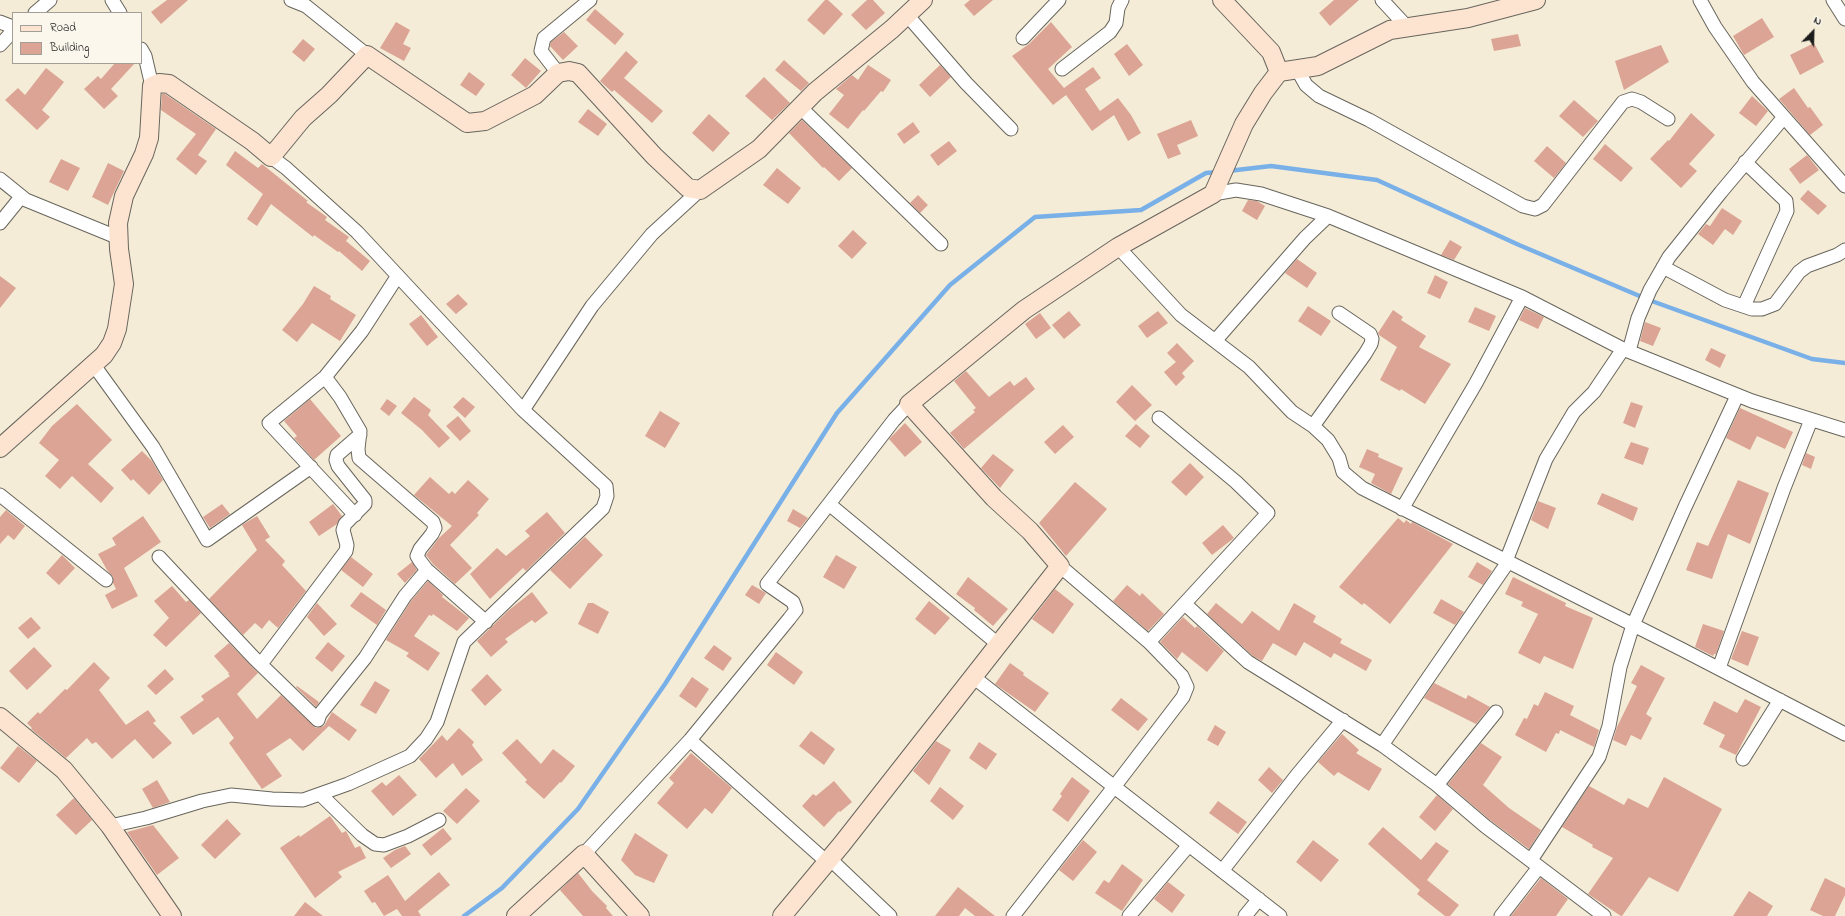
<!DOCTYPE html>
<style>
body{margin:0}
#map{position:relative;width:1845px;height:916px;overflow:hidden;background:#f4ecd6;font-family:"Indie Flower",sans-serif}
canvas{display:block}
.legend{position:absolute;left:12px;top:12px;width:130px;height:52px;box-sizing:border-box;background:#fbf7ec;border:1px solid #a29f99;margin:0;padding:5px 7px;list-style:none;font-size:12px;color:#1c1c1c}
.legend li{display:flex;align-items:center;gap:8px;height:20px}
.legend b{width:20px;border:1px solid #a29f99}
.north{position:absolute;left:1793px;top:12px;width:40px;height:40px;-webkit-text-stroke:3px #fbf7ec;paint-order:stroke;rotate:23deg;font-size:11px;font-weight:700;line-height:16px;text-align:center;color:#1c1c1c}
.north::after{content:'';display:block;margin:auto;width:14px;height:18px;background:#1c1c1c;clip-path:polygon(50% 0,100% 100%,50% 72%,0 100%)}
</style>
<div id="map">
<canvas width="1845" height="916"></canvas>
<ul class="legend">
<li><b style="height:5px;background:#fde4d1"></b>Road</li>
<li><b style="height:11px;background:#dba495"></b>Building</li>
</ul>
<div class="north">N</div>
</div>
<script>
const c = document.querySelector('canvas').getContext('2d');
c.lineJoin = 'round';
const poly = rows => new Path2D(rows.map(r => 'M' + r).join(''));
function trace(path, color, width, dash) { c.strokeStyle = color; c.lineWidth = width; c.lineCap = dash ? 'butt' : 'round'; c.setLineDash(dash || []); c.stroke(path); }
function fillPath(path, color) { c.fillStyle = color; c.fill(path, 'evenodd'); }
trace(poly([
 [1228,171,1271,166,1377,180,1519,245,1649,300,1812,359,1845,363],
 [464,916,502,888,578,809,665,684,837,413,950,285,1035,217,1141,210,1206,173,1218,172]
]), '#7ab0e8', 4.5);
fillPath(poly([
 [167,0,188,0,161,24,151,12],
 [825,0,828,0,843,14,824,35,807,20],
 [867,0,873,0,885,13,866,30,851,15],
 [970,0,993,0,974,16,964,5],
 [1334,0,1359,0,1330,26,1319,13],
 [595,9,624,34,615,45,586,20],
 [1762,18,1774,37,1744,55,1733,36],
 [396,22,410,30,403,44,411,48,404,61,380,48],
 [1051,22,1072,47,1048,69,1064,88,1093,67,1101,78,1085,89,1100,111,1118,98,1131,115,1141,133,1128,141,1114,115,1092,131,1066,95,1053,105,1012,56,1029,44],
 [564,32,578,46,563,60,550,46,551,42],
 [1518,34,1521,46,1494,51,1491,39],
 [303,39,315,49,304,62,292,52],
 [1814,43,1824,62,1800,75,1790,55],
 [1127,44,1143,65,1129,76,1114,54],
 [1661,45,1669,62,1624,90,1615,61],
 [626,51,638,62,624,78,663,111,652,123,614,90,612,92,600,81],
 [525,58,541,71,526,88,511,75],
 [784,60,809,83,801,91,775,70],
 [115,63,135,63,111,89,118,96,104,109,84,89,98,76,101,79],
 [868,65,891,80,883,92,881,91,864,111,863,110,848,129,829,114,844,95,836,89,852,75,858,80],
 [940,65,951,77,930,97,919,85],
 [46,68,64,82,42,110,50,117,37,130,5,100,18,88,25,95],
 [469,72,485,84,476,96,460,85],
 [764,77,790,103,772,120,745,96],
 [1794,88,1808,108,1810,107,1823,125,1810,135,1779,99],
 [162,94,165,94,216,129,198,155,207,161,196,175,176,159,196,134,161,110],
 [1752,96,1768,111,1756,126,1739,113],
 [1574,100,1598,121,1583,137,1559,116],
 [588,109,607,124,598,136,578,122],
 [1691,113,1715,135,1689,164,1697,171,1681,188,1650,159,1668,140,1669,141],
 [709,114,730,133,713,152,692,133],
 [802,120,852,168,839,181,824,167,823,168,789,133],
 [1191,120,1198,136,1177,145,1181,154,1168,159,1157,134],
 [913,122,920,132,904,144,897,134],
 [949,141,957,151,938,166,930,155],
 [1605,144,1633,168,1621,182,1593,159],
 [1547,146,1566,163,1554,178,1534,161],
 [235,151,258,168,262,164,308,201,306,202,327,217,325,220,349,237,346,241,370,261,362,271,339,251,338,252,314,235,313,237,271,204,257,226,247,219,263,194,226,165],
 [1807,155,1819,170,1800,184,1789,169],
 [61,159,80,168,68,191,49,182],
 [108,163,124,171,108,205,92,197],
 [777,168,801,188,788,204,763,185],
 [1808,190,1827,206,1818,215,1800,199],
 [918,195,928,205,920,213,910,203],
 [1248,200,1257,201,1265,206,1257,220,1242,211],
 [1722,208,1742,221,1733,235,1725,229,1713,245,1698,234,1706,224,1710,226],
 [853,230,867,243,852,259,838,246],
 [1450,240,1462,247,1454,260,1441,255],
 [1297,259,1317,273,1307,288,1285,273],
 [1435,275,1448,282,1440,299,1427,293],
 [0,276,16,288,0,308],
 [314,286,331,296,330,299,356,315,340,341,312,323,297,342,282,330,303,304],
 [458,294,468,304,456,314,446,304],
 [1308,306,1331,321,1321,336,1298,321],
 [1475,307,1496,316,1489,331,1468,322],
 [1525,308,1544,317,1538,329,1519,320],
 [1393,310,1403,317,1401,320,1426,336,1419,347,1451,364,1425,404,1401,389,1400,391,1380,380,1397,347,1379,335,1378,333],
 [1069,311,1081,325,1064,339,1052,325],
 [1158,311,1168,323,1147,338,1138,326],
 [1040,313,1051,328,1036,339,1025,324],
 [421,315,438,337,427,346,409,324],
 [1645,322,1661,328,1653,346,1640,341],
 [1177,343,1194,361,1182,373,1185,377,1176,386,1164,372,1176,362,1167,353],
 [1711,348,1726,355,1720,368,1705,360],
 [966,371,989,397,1010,381,1014,386,1026,377,1035,389,964,449,950,433,975,412,973,410,976,408,954,381],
 [1132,385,1152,405,1135,421,1116,402],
 [414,397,431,410,428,415,450,438,439,448,422,430,401,413],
 [463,397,475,407,465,418,453,407],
 [310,399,341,436,314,460,294,438,297,436,284,421],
 [387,399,397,406,389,416,380,409],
 [1631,402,1643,406,1635,428,1623,423],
 [77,404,112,440,88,464,114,488,101,503,72,476,60,489,45,476,59,460,39,443,52,426],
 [1740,408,1793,432,1785,449,1757,436,1750,450,1726,438],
 [660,411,680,423,665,448,645,436],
 [458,416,471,431,460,441,446,426],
 [905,423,922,442,905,457,889,439],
 [1136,424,1150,436,1140,448,1125,436],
 [1063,425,1074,437,1055,454,1044,442],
 [1631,442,1649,448,1643,465,1624,458],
 [1367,449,1379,454,1378,457,1403,468,1391,494,1371,483,1375,474,1359,467],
 [142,451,152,461,163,480,149,495,133,479,131,481,121,470],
 [1806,453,1815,457,1811,469,1802,465],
 [993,454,1014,470,1000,488,981,468],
 [1190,463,1204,477,1186,496,1171,482],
 [430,477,449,494,452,491,455,494,468,480,489,499,477,513,479,515,450,545,472,568,455,584,433,564,426,555,439,538,452,526,414,495],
 [1738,480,1769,493,1750,544,1728,534,1712,579,1686,570,1697,542,1708,546],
 [1075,482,1107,509,1066,556,1039,523],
 [1602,493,1638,508,1633,521,1597,504],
 [1538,501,1556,508,1548,529,1531,520],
 [222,504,230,514,210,528,203,517],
 [333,504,342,516,337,524,319,536,309,522],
 [793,509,808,518,800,528,787,521],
 [6,510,25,526,14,540,8,535,0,544,0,517],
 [547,512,565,533,526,571,523,568,490,599,470,574,497,548,506,556,530,536,525,531],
 [143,516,161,542,124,568,138,596,112,609,105,595,116,589,113,583,113,577,107,570,98,554,116,545,112,538],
 [257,516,270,537,265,540,285,561,282,565,306,591,278,628,269,620,262,629,255,623,243,635,209,599,257,550,242,525],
 [1398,518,1404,523,1406,520,1411,524,1412,522,1453,544,1390,624,1364,603,1362,605,1339,587],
 [1223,525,1234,538,1212,555,1202,543],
 [585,537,603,555,570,589,550,570],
 [62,555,75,568,59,585,46,573],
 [836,555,857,567,844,589,823,577],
 [351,557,373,574,363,587,341,570],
 [412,562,417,570,405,583,397,574],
 [1477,562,1492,571,1483,585,1468,577],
 [968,577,1008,609,993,626,974,610,975,608,956,594],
 [1513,577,1566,603,1565,606,1593,618,1573,669,1544,656,1540,664,1518,653,1538,614,1521,606,1523,602,1505,594],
 [428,581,443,595,442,597,469,618,457,631,433,614,432,616,429,615,414,636,440,653,428,671,406,656,409,653,386,640,411,601],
 [752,585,766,593,759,604,745,595],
 [1127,585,1140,596,1142,593,1164,614,1148,631,1113,601],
 [172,586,186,602,189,600,201,613,166,647,153,635,169,618,154,601],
 [1055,589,1074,604,1053,634,1032,619],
 [361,592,386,610,377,625,350,606],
 [532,592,548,613,535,623,532,620,505,639,508,642,491,657,477,641,509,610],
 [1441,599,1464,612,1455,625,1433,613],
 [929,601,950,618,935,635,915,619],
 [317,603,337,624,324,636,307,617],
 [588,603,593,603,609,612,598,634,578,624],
 [1216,603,1242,624,1252,611,1279,631,1294,603,1316,616,1313,622,1342,639,1340,643,1372,660,1366,671,1334,653,1331,658,1304,642,1296,656,1273,643,1262,661,1253,656,1207,614],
 [31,617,41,628,28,639,18,628],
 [1183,617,1195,628,1197,626,1224,651,1207,672,1182,652,1177,659,1160,642],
 [1703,624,1724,631,1716,654,1714,654,1713,656,1695,647],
 [1742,631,1759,637,1748,666,1731,659],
 [328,642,345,656,332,672,315,658],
 [229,643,258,673,237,694,257,719,281,695,316,728,324,726,332,712,357,730,349,741,329,726,303,751,290,738,266,754,282,776,262,789,229,743,234,738,218,717,193,735,180,717,204,700,201,696,230,676,228,674,229,673,214,656],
 [714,645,732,658,723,671,704,658],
 [34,647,52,666,27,690,9,671],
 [776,652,803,672,794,685,767,665],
 [94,662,110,678,99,690,126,725,148,710,156,721,153,723,172,743,153,759,135,739,112,759,96,742,92,744,87,738,66,758,31,729,32,728,27,723,38,712,40,714,65,689,67,690],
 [1010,663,1024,673,1023,675,1049,693,1035,712,995,684],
 [1641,665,1665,678,1646,714,1652,718,1641,740,1631,735,1626,746,1613,740,1617,727,1637,686,1631,683],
 [165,669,174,679,156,695,147,686],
 [487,674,502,690,485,706,471,690],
 [692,677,709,689,696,708,679,696],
 [375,681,390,690,376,714,360,705],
 [1434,683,1466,699,1468,695,1490,707,1476,724,1424,698],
 [297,686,319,702,316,707,296,687],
 [1545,692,1574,706,1570,715,1599,730,1594,747,1560,730,1559,734,1556,733,1546,752,1515,735,1524,718,1527,719,1534,704,1538,706],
 [1121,698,1148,719,1138,731,1111,710],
 [1745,699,1761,707,1736,755,1719,747,1725,735,1703,724,1714,701,1737,713],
 [1215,725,1226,732,1218,746,1207,740],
 [459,728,474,742,472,745,483,760,462,776,453,763,436,778,419,759,442,735,447,741],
 [811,731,835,749,824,765,799,746],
 [1342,734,1359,750,1356,753,1382,769,1369,791,1338,772,1334,776,1318,762],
 [517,739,541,764,553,749,575,766,561,783,560,782,544,799,525,782,527,780,502,753],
 [936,741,951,750,929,785,913,771],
 [979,742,997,754,986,770,969,758],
 [1481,743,1502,757,1483,785,1509,808,1541,830,1529,849,1490,820,1448,784],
 [18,746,37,761,19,783,0,768],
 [691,753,732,788,712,814,705,808,687,829,657,803,674,783,669,778],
 [1269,767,1283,780,1272,793,1258,780],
 [399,775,417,795,393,816,371,791,382,782,386,786],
 [1072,777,1090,791,1068,822,1052,810,1062,796,1060,794],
 [1664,777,1722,809,1678,892,1649,877,1622,916,1621,916,1588,894,1613,858,1592,847,1593,845,1562,827,1589,786,1624,805,1628,798,1648,808],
 [157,780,170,802,153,808,142,789],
 [834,781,852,802,840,812,839,811,824,827,802,806,813,794,816,796],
 [940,787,964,806,953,820,930,801],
 [466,788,480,801,457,824,443,811],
 [1437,795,1453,809,1435,831,1419,817],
 [74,798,92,820,76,835,56,815],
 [1218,801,1247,822,1238,834,1209,813],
 [330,816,342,833,346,831,355,848,360,846,366,858,338,872,342,877,315,898,280,848,299,835,300,837],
 [227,819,241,834,215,859,201,845],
 [153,825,179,858,157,875,127,832],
 [1383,827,1421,860,1436,842,1449,851,1427,880,1459,905,1450,916,1445,916,1417,894,1420,890,1368,844],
 [443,828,452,839,431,856,422,845],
 [635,833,668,855,654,883,635,875,621,860],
 [1083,840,1097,852,1073,881,1059,870],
 [1313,840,1339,860,1321,882,1296,862],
 [405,846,411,854,391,868,383,858,395,850],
 [1122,864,1143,880,1122,911,1095,893,1104,880,1109,883],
 [439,872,450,885,418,911,421,916,402,916,397,909,384,916,375,902,372,903,364,891,388,875,405,901],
 [578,873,592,891,607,906,606,908,613,916,583,916,560,890],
 [1541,878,1568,899,1556,916,1511,916],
 [1825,878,1845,888,1845,895,1835,916,1823,916,1810,910],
 [1168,882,1185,895,1172,913,1154,899],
 [958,887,995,916,975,916,965,908,959,916,935,916],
 [1749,891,1773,906,1767,916,1733,916],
 [305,902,323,916,294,916]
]), '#dba495');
const street = poly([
 [112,0,120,13],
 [291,0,306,6,367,55],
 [1382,0,1407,27],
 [1700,0,1715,27,1753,82,1845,186],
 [1833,0,1845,19],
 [35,13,50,0],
 [907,15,966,83,1011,129],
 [0,22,13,27],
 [1023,38,1059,0],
 [0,45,13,31],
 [141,49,145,56,152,86],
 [1062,69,1110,32,1116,23,1118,8,1122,0],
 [1297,69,1306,85,1319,96,1369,120,1523,206,1535,209,1543,205,1623,102,1632,99,1641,102,1668,119],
 [558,73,541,51,544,38,590,0],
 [800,107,941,244],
 [0,179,26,200,119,238],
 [1213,194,1236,190,1261,194,1328,216,1522,297,1623,349,1752,401,1845,430],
 [0,223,21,197],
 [1118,247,1181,315,1249,367,1292,412,1313,426,1328,440,1339,458,1343,472,1362,488,1683,650,1845,734],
 [1663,267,1725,300,1752,309,1762,309,1775,304,1799,272,1807,266,1837,255,1845,250],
 [397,277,362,331,325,377,340,397,360,431,358,449,359,458,433,522,435,528,432,534,420,549,417,556,420,561,427,570,486,622],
 [1744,306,1787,211,1786,201,1745,162],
 [1215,341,1305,238,1328,216],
 [1629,351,1638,318,1650,290,1669,257,1721,192,1784,117],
 [93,364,153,447,207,540,311,467],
 [325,377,269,423,355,515],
 [523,410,592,306,652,234,700,190],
 [1313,426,1365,354,1371,344,1372,339,1370,334,1339,313],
 [0,495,106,580],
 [829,504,998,644],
 [1402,509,1476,383,1522,297],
 [159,557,254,658,318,720,320,714,365,658,405,596,427,570],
 [1506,561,1546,459,1574,412,1594,392,1623,349],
 [1185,604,1248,662,1382,745,1437,785,1485,826,1604,916],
 [1149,642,1268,513,1236,482,1159,418],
 [261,664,346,551,347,545,343,530,345,524,365,504,365,500,338,466,336,460,337,455,360,435],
 [1719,668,1784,488,1811,420],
 [972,676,1280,916],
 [690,740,827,862],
 [1382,745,1508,562],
 [1743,759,1780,700],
 [1437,785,1496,712],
 [320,794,362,835,375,844,384,845,408,836,439,820],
 [110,826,146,818,202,801,231,795,272,799,303,800,348,784,410,756,426,739,437,722,464,642,603,508,607,496,606,486,523,410,357,232,286,168,271,157],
 [584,854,690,740,789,619,796,610,793,602,767,584,894,420,909,404],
 [830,859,890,916],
 [1531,860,1599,757,1609,726,1620,667,1633,625,1685,507,1737,396],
 [1222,871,1297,775,1343,720],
 [1013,916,1121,778,1183,697,1187,687,1182,676,1149,642,1060,566],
 [1129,916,1189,845],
 [1245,916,1259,899],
 [1501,916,1539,867]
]);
const secondary = poly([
 [1279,72,1318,66,1390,30,1468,18,1536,0],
 [0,448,104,355,112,343,117,329,124,284,119,249,118,223,124,196,144,154,149,138,152,86,159,83,169,84,252,141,271,157,303,118,329,95,367,55,467,123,485,121,535,95,558,73,569,71,578,73,654,156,688,188,700,190,759,149,815,92,892,29,923,0],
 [0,717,64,770,110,826,172,916],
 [516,916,584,854,640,916],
 [782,916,842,844,1060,566,1030,531,994,498,909,404,1024,310,1118,247,1213,194,1244,124,1263,93,1279,72,1271,52,1222,0]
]);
trace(street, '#68655d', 15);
trace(secondary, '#68655d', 20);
trace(street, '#fff', 13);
trace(secondary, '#fde4d1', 18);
</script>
